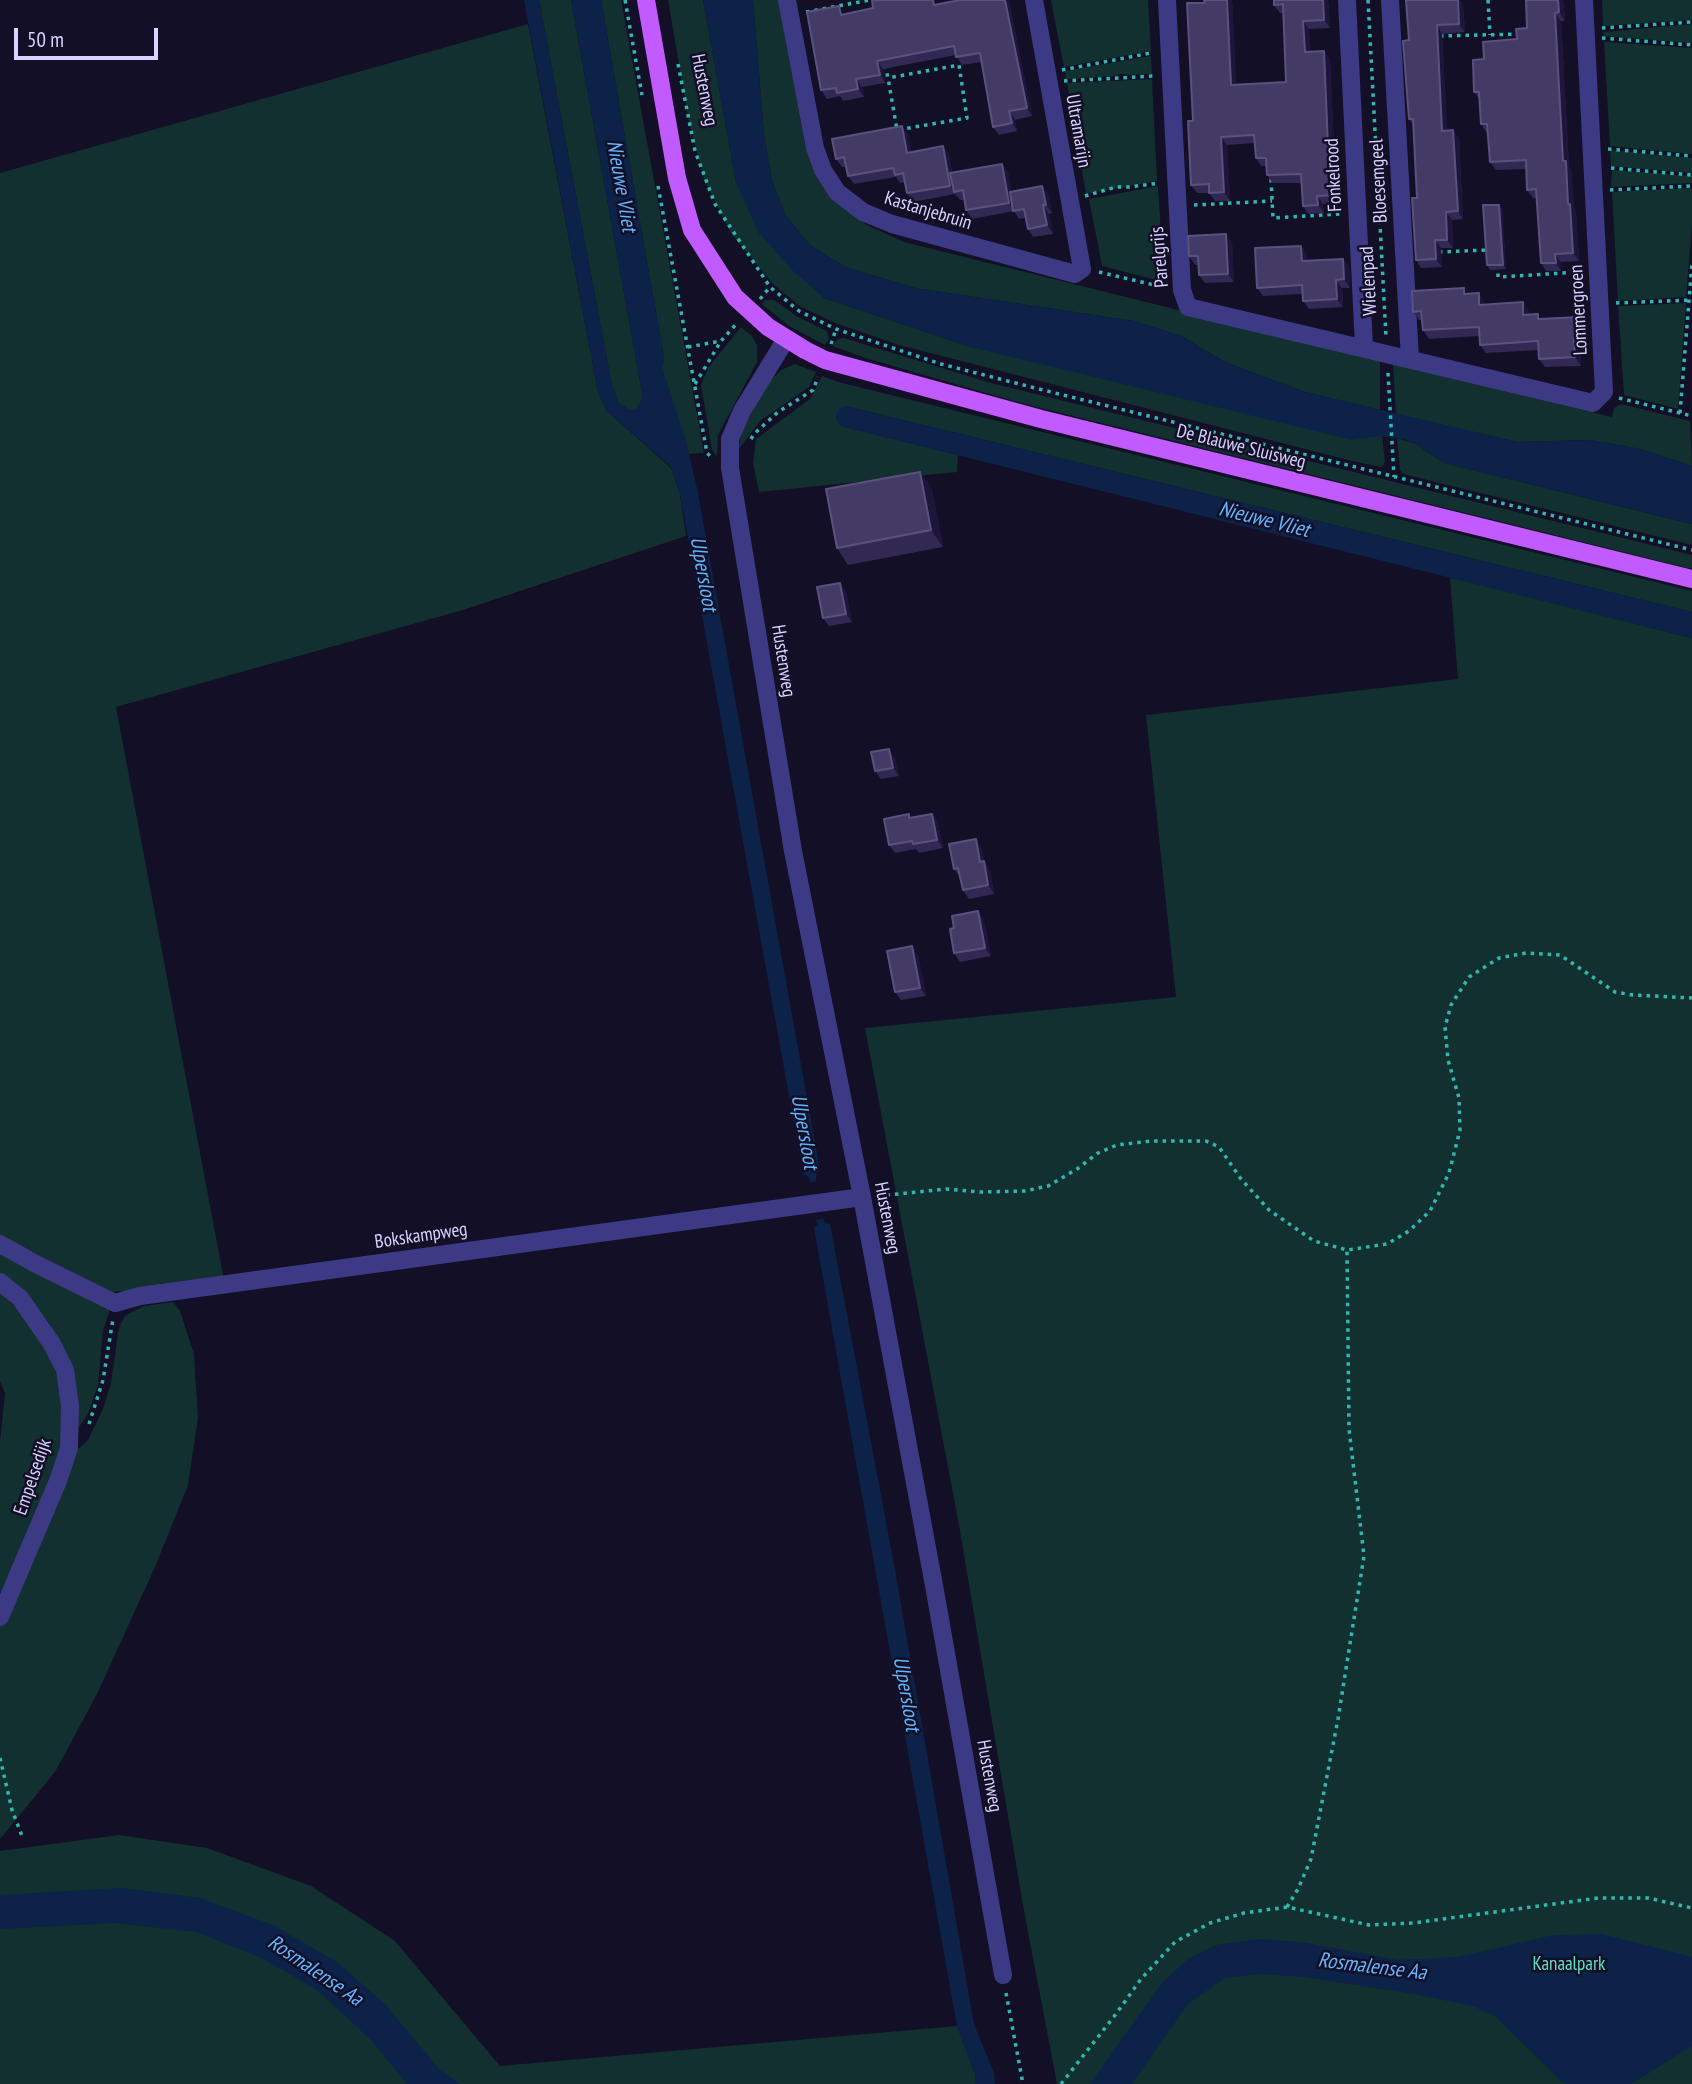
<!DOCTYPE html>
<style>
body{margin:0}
#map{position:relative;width:1692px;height:2084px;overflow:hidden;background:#130f26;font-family:"PT Sans Narrow",sans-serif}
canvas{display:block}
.scale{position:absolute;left:14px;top:28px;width:144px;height:32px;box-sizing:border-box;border:4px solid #d9d4ff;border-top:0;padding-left:9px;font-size:21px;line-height:24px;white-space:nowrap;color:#d9d4ff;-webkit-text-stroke:5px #130f26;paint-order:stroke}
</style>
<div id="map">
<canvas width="1692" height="2084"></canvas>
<div class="scale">50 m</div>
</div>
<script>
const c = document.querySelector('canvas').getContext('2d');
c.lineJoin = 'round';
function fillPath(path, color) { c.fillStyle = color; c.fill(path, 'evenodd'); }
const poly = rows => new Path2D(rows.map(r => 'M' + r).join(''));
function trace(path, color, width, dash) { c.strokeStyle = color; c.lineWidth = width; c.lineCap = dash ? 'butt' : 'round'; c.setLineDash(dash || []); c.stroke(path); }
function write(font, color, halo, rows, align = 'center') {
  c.font = font + ' "PT Sans Narrow",sans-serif'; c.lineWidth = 5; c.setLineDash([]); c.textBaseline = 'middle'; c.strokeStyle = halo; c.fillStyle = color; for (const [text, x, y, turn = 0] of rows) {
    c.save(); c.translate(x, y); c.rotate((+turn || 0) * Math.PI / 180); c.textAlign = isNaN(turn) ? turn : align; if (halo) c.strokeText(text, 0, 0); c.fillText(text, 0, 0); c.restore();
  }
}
fillPath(poly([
 [539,0,571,0,643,398,637,409,628,409,619,404,612,386],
 [601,0,621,0,704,453,689,454,662,368,664,358],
 [668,0,703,0,736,182,824,298,967,346,1382,436,1385,461,1383,466,1381,467,1348,460,899,345,838,324,801,307,773,284,730,232,704,179,688,117],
 [753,0,778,0,806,149,814,171,831,194,867,225,904,242,1380,360,1380,410,1305,392,1225,362,1181,336,1134,321,915,288,845,267,810,245,785,215,772,180,764,135],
 [1051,0,1148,0,1151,51,1064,67],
 [1602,0,1692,0,1692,20,1603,26],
 [528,24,598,392,607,411,671,468,680,494,686,536,463,610,116,707,224,1280,171,1288,112,1292,0,1236,0,173],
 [1692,24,1692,43,1603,36,1604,32],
 [1604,42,1692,48,1692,154,1610,146],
 [1151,56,1152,74,1127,75,1126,74,1118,74,1117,76,1066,79,1065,71],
 [1152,79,1157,181,1086,194,1067,83],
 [1610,150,1692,158,1692,173,1611,166],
 [1612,170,1692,176,1692,183,1611,187],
 [1158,186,1164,282,1102,266,1089,199],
 [1692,188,1692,224,1686,297,1618,301,1612,192],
 [765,300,774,300,798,317,827,331,829,339,825,345,789,326,762,304],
 [1686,303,1678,409,1624,395,1618,306],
 [741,327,752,336,757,345,757,362,718,435,717,456,712,450,701,385,708,368],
 [844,338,991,383,1692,555,1692,569,1021,403,865,358,833,346,837,339],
 [795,364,816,372,809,387,760,421,738,450,743,429,768,383,781,370],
 [1393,364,1612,417,1614,408,1621,404,1690,421,1692,466,1640,449,1590,440,1517,442,1396,414],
 [822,376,838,382,1692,591,1692,612,845,406,841,426,958,455,957,472,759,492,753,463,756,439,810,399],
 [1397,438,1416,444,1444,463,1692,524,1692,545,1403,474,1400,470],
 [1450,577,1692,638,1692,2084,1057,2084,1024,1911,959,1525,865,1028,1176,997,1146,715,1458,679],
 [0,1246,110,1309,103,1331,98,1385,88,1414,75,1433,58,1341,48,1322,31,1301,0,1273],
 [0,1291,28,1321,52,1360,59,1383,62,1406,63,1436,52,1481,0,1593,0,1442,5,1393,0,1381],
 [173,1302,180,1311,194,1354,198,1418,188,1485,155,1567,97,1694,55,1772,0,1839,0,1624,73,1454,88,1440,103,1409,111,1383,118,1333,121,1323,126,1315,144,1306],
 [119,1835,207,1848,311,1886,395,1941,500,2066,957,2026,975,2074,976,2084,0,2084,0,1851]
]), '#12302f');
fillPath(poly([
 [524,0,539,0,612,386,619,404,628,409,637,409,643,398,571,0,601,0,664,358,662,368,686,440,698,493,820,1170,816,1175,816,1181,813,1182,810,1182,809,1177,803,1173,680,494,671,467,607,411,598,392],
 [703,0,753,0,764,135,772,180,785,215,810,245,845,267,915,288,1134,321,1181,336,1225,362,1305,392,1517,442,1590,440,1640,449,1692,466,1692,524,1444,463,1416,444,1403,439,1379,436,1352,440,967,346,824,298,791,269,758,232,736,182],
 [845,406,1692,612,1692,638,841,426,836,420,836,414,840,408],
 [823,1218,825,1223,830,1224,894,1564,974,2024,994,2073,995,2084,976,2084,975,2074,957,2026,814,1228,818,1224,816,1220],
 [121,1888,200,1898,275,1926,337,1962,384,2003,440,2070,460,2084,407,2084,370,2039,317,1990,262,1958,196,1932,116,1923,0,1929,0,1895],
 [1602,1934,1692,1957,1692,2046,1631,2084,1566,2084,1561,2081,1496,2017,1473,2006,1414,1994,1304,1977,1261,1974,1225,1978,1188,2004,1132,2084,1090,2084,1161,1984,1188,1959,1216,1945,1260,1939,1301,1942,1398,1960,1458,1957,1554,1935]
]), '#0c2248');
trace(poly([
 [625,0,642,95],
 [1368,0,1386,337],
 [1488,0,1490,35],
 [806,12,870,0],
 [1602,28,1692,22],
 [1440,36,1520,34],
 [1602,38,1692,45],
 [678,64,695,151,715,204,770,287,799,311,836,329,941,364,1043,390,1692,550],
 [885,65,888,78,892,101,897,130,967,118,959,65,888,78],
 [1062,70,1151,53],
 [1064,81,1154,76],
 [1608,149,1692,156],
 [1611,168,1692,175],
 [1271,179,1273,218,1341,214],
 [658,186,707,453,712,458],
 [1610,190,1692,186],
 [1085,196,1116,187,1129,187,1160,183],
 [1194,205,1272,201],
 [1439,252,1488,250],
 [1498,265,1498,277,1580,272],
 [1099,272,1163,287],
 [760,299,770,287],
 [1616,303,1692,300],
 [831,344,836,329],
 [688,347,721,341,738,322],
 [1388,373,1394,477],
 [695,384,721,341],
 [1619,398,1692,416],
 [1680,413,1692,263],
 [751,439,754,434,778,412,813,390,818,377],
 [878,1196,946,1189,981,1192,1025,1191,1048,1186,1077,1169,1098,1153,1117,1145,1151,1141,1206,1141,1219,1147,1241,1179,1269,1210,1314,1241,1347,1250,1387,1244,1409,1231,1430,1211,1449,1173,1460,1130,1459,1098,1448,1060,1445,1027,1451,1005,1469,977,1499,958,1526,953,1560,955,1615,992,1633,995,1692,998],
 [89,1424,103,1380,113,1319],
 [0,1758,12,1810,22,1836],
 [1287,1907,1298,1889,1311,1859,1338,1719,1364,1556,1349,1429,1347,1250],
 [1006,1993,1023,2084],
 [1061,2084,1116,2014,1141,1979,1175,1942,1210,1923,1244,1913,1287,1907,1369,1925,1413,1923,1598,1898,1648,1898,1692,1908]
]), '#2fb8b0', 3.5, [3.5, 5]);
trace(poly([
 [787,0,815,148,823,170,837,192,863,212,892,224,1075,274,1082,269,1034,0],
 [1167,0,1182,290,1188,307,1593,403,1604,392,1584,0],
 [1347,0,1364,347],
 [1390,0,1410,359],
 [786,339,742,411,730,439,730,468,793,851,862,1197,935,1591,1003,1975],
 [0,1244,36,1264,115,1303,140,1296,862,1197],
 [0,1282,20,1298,52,1344,65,1370,70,1406,69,1448,58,1481,0,1617]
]), '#3d3a85', 18);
trace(poly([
 [646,0,677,178,692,230,735,297,768,327,805,350,825,360,1041,419,1692,579]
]), '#c25bff', 18);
fillPath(poly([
 [960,0,1009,0,1032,116,1015,120,1017,131,999,135,993,127,981,62,962,65,956,55,883,69,885,83,862,87,864,97,843,101,840,96,827,99,821,90,844,14,938,4],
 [1204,0,1232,0,1236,84,1286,82,1284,13,1280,13,1274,5,1274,0,1328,0,1330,28,1309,29,1310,52,1330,59,1334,148,1338,154,1341,203,1323,204,1324,213,1308,214,1303,206,1301,183,1272,183,1267,175,1266,166,1261,166,1256,158,1255,143,1227,145,1230,201,1215,201,1209,193,1197,193,1191,185,1193,121],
 [1458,0,1460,0,1463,5,1465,32,1442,34,1447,130,1459,138,1463,219,1452,220,1453,248,1441,248,1442,267,1421,268,1416,260,1417,198,1414,126,1409,119,1409,40],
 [1526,0,1563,0,1565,21,1561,21,1569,166,1571,169,1574,208,1576,212,1579,261,1561,262,1561,271,1546,271,1541,263,1537,198,1533,198,1527,190,1526,169,1496,170,1490,162,1488,132,1486,132,1481,124,1480,100,1474,92,1484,59,1517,39,1527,28],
 [902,126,908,134,911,152,943,146,949,155,952,173,1002,164,1008,172,1011,191,1042,186,1048,194,1052,213,1049,214,1053,234,1033,237,1028,229,1025,218,1019,219,1014,211,972,219,966,210,964,200,960,200,955,194,913,202,907,193,905,182,900,183,896,177,854,184,848,176,846,167,842,167,836,159],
 [1499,205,1502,209,1506,269,1490,270,1487,265],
 [1232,242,1234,282,1205,283,1199,275,1199,265,1195,265,1189,256],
 [1301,246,1307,254,1307,261,1343,259,1349,267,1350,288,1342,288,1343,307,1309,309,1303,301,1302,294,1263,296,1257,288],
 [1479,293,1484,302,1485,304,1529,311,1529,315,1541,319,1581,317,1587,325,1588,346,1580,346,1581,366,1545,367,1539,359,1539,350,1486,353,1480,345,1480,336,1429,339,1423,330,1422,320,1419,320,1413,312,1468,294],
 [920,472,932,489,943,547,848,565,837,548],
 [846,592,852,622,829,626,823,618],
 [895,758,899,776,881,779,875,771],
 [932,814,938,823,943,848,919,853,916,849,895,853,889,845,911,818],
 [981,848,984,861,990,870,994,894,969,899,963,890,960,877,954,869],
 [978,911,984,920,991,956,960,962,954,953,954,928],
 [918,955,926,996,901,1000,895,992]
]), '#312854');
fillPath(poly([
 [1005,0,1009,0,1032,116,1027,108],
 [1227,0,1232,0,1237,93,1231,85],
 [1323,0,1328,0,1330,28,1324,20],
 [1458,0,1460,0,1463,5,1465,32,1459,24],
 [1558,0,1563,0,1565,21,1559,12],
 [1555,13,1561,21,1569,166,1571,169,1574,208,1576,212,1579,261,1573,253,1563,161],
 [1303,21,1309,29,1311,60,1305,52],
 [1437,25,1442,34,1448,139,1442,131],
 [1324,51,1330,59,1334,148,1338,154,1341,203,1335,195,1328,146],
 [877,61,883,69,885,83,880,75],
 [856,79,862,87,864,97,858,89],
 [1009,111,1015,120,1017,131,1012,123],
 [902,126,908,134,913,161,907,153],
 [1453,130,1459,138,1463,219,1458,211],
 [1221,137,1227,145,1230,201,1224,192],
 [943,146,949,155,955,192,954,192,950,186],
 [1002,164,1008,172,1015,211,1009,203],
 [1042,186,1048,194,1052,213,1046,205],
 [1317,196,1323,204,1324,213,1318,205],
 [1043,205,1049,214,1053,234,1047,225],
 [1499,205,1502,209,1506,269,1503,265],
 [1446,212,1452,220,1453,248,1447,240],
 [1226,234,1232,242,1234,282,1228,274],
 [1435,240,1441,248,1442,267,1436,259],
 [1301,246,1307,254,1308,269,1302,261],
 [1555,254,1561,262,1561,271,1556,263],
 [1343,259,1349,267,1350,288,1344,279],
 [1336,280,1342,288,1343,307,1337,299],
 [1479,293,1484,302,1485,313,1479,305],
 [1523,302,1529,311,1529,324,1523,315],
 [1581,317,1587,325,1588,346,1582,337],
 [1574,338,1580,346,1581,366,1575,357],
 [920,472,932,489,943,547,931,530],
 [840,583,846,592,852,622,846,614],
 [889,749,895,758,899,776,893,768],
 [932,814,938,823,943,848,937,840],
 [976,839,981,848,986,871,980,862],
 [984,861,990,870,994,894,988,885],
 [978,911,984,920,991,956,985,948],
 [912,946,918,955,926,996,920,988]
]), '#1d163a');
const building = poly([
 [872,0,933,0,934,5,960,0,1005,0,1027,108,1009,111,1012,123,993,127,980,53,956,57,954,46,877,61,880,75,856,79,858,89,837,93,836,88,821,90,807,12,839,6,841,15,873,8,872,0],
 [1204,0,1227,0,1231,85,1286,82,1283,4,1274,5,1274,0,1323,0,1324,20,1303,21,1305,52,1324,51,1328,146,1332,146,1335,195,1317,196,1318,205,1303,206,1301,174,1267,175,1266,158,1256,158,1254,135,1221,137,1224,192,1209,193,1209,184,1191,185,1188,121,1193,121,1187,3,1205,3,1204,0],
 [1406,0,1458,0,1459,24,1437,25,1442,131,1453,130,1458,211,1446,212,1447,240,1435,240,1436,259,1416,260,1412,198,1417,198,1413,119,1409,119,1403,41,1409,40,1406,0],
 [1526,0,1558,0,1559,12,1555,13,1563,161,1566,161,1568,204,1570,204,1573,253,1555,254,1556,263,1541,263,1536,189,1527,190,1526,160,1490,162,1487,124,1481,124,1479,92,1474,92,1473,60,1484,59,1483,42,1517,39,1516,29,1527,28,1526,0],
 [902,126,907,153,943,146,950,186,907,193,903,173,895,175,893,168,848,176,844,157,836,159,832,139,902,126],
 [1002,164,1009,203,966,210,963,190,954,192,950,173,1002,164],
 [1042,186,1046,205,1043,205,1047,225,1028,229,1024,209,1013,211,1010,192,1042,186],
 [1483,205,1499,205,1503,265,1487,265,1483,205],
 [1226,234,1228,274,1199,275,1198,256,1189,256,1188,236,1226,234],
 [1301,246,1302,261,1343,259,1344,279,1336,280,1337,299,1303,301,1302,285,1257,288,1255,248,1301,246],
 [1464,288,1464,294,1479,293,1479,305,1523,302,1523,315,1538,314,1538,319,1581,317,1582,337,1574,338,1575,357,1539,359,1538,341,1480,345,1479,327,1423,330,1421,311,1413,312,1412,291,1464,288],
 [920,472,931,530,837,548,826,489,920,472],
 [840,583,846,614,823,618,817,587,840,583],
 [889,749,893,768,875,771,871,752,889,749],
 [909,814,909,818,932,814,937,840,913,844,912,841,889,845,884,819,909,814],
 [976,839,980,862,984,861,988,885,963,890,958,868,954,869,949,844,976,839],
 [978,911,985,948,954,953,950,929,954,928,952,916,978,911],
 [912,946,920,988,895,992,887,951,912,946]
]);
fillPath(building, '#433a66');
trace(building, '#5a527e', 2);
write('19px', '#d9d4ff', '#130f26', [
 ["Hustenweg",704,90,79],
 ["Ultramarijn",1078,131,80],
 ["Fonkelrood",1334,175,-93],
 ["Bloesemgeel",1379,181,-93],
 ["Kastanjebruin",928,211,17],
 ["Parelgrijs",1160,257,-95],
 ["Wielenpad",1369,281,-93],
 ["Lommergroen",1579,310,-93],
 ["De Blauwe Sluisweg",1241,447,14],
 ["Hustenweg",783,661,81],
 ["Hustenweg",887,1218,79],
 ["Bokskampweg",421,1236,-8],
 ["Empelsedijk",33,1477,-71],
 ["Hustenweg",989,1776,80]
]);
write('19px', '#5fe0c0', '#130f26', [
 ["Kanaalpark",1569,1965]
]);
write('italic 21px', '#62b6ff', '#130f26', [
 ["Nieuwe Vliet",621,186,80],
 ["Nieuwe Vliet",1264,520,14],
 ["Ulpersloot",703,574,80],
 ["Ulpersloot",804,1132,80],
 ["Ulpersloot",906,1694,80],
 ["Rosmalense Aa",1372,1967,7],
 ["Rosmalense Aa",315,1971,34]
]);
</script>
